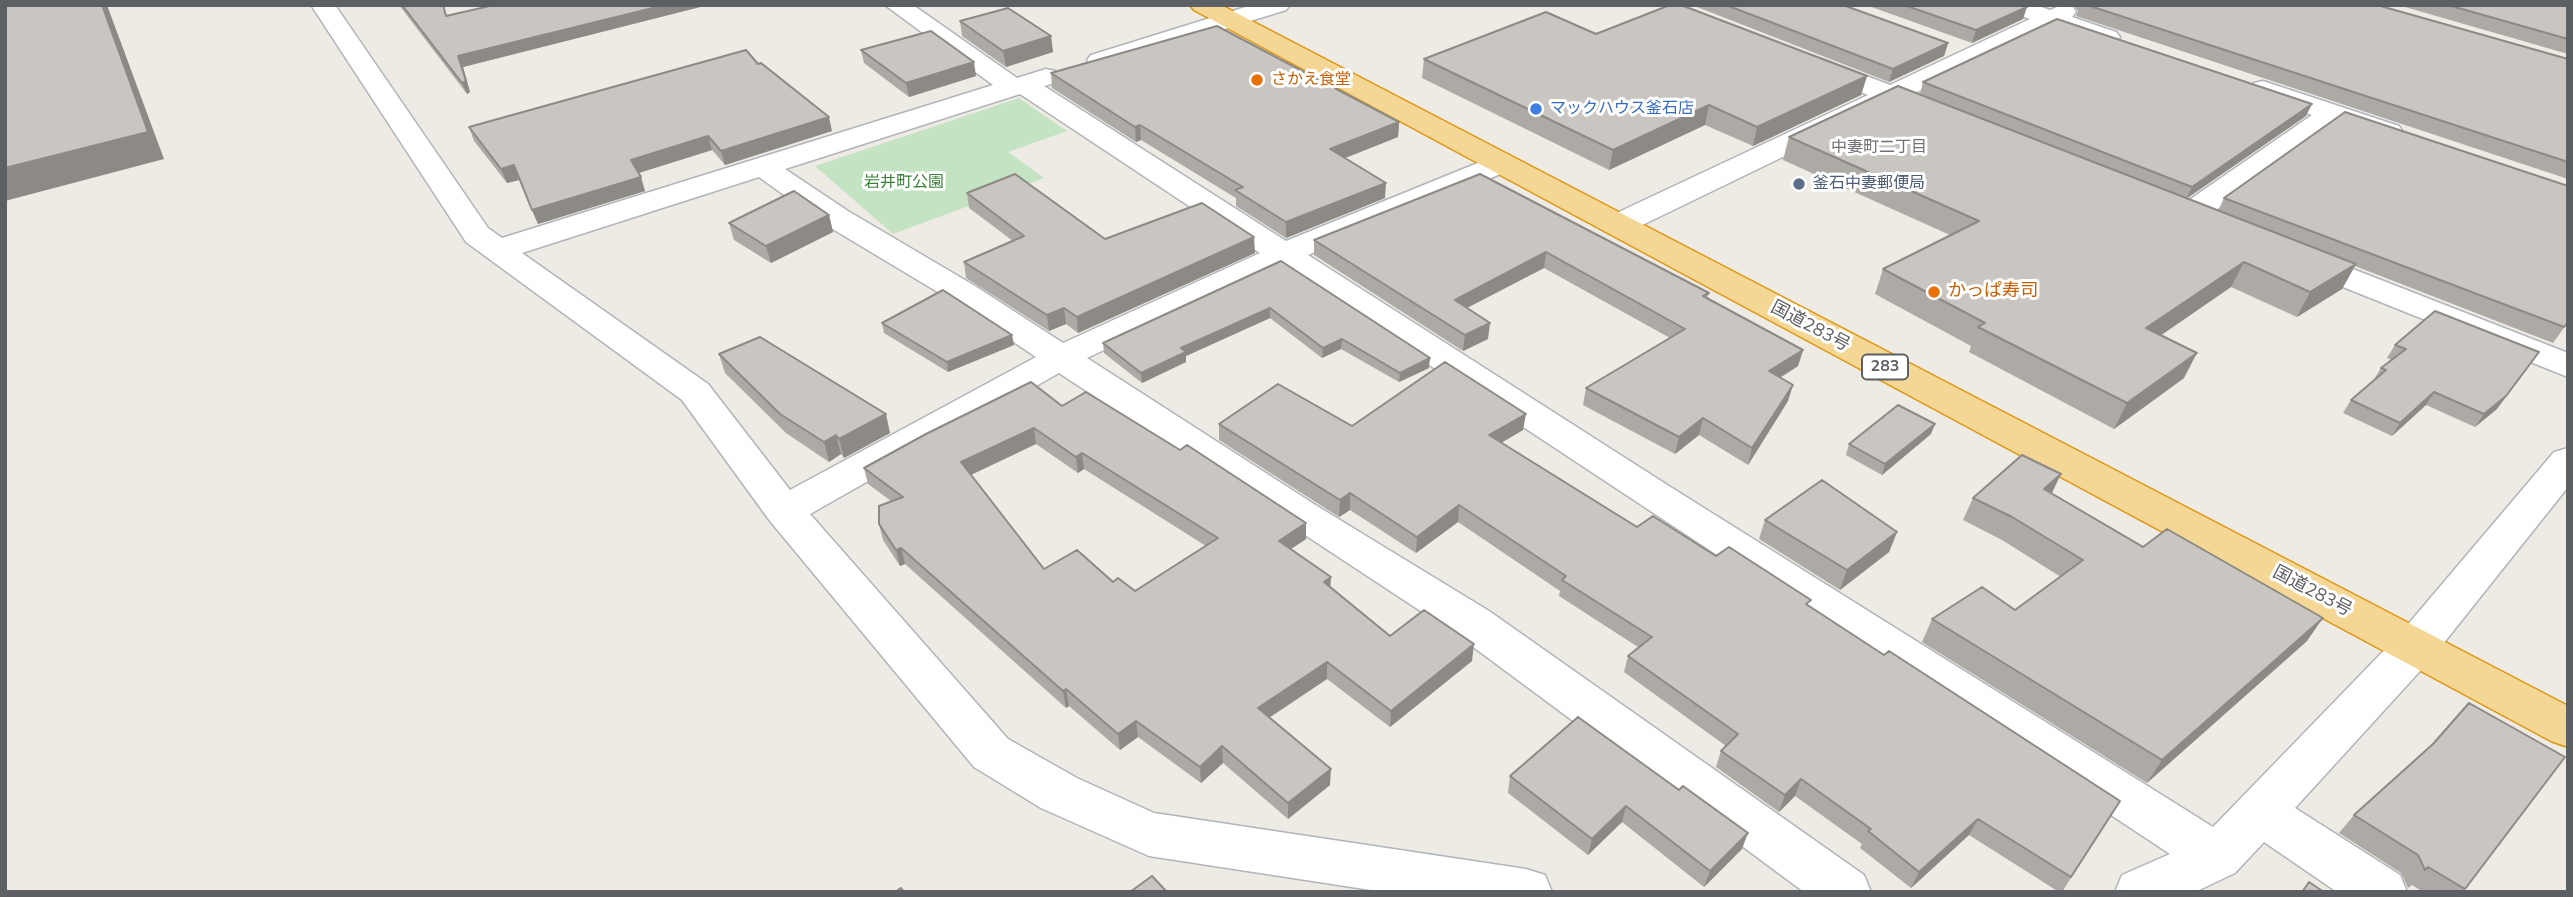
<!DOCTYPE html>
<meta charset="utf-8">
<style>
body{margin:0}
#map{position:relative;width:2573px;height:897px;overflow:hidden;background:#edebe4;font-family:"Nunito Sans",sans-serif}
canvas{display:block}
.frame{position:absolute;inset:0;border:7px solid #5c5f63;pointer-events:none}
</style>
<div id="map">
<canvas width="2573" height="897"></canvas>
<div class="frame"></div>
</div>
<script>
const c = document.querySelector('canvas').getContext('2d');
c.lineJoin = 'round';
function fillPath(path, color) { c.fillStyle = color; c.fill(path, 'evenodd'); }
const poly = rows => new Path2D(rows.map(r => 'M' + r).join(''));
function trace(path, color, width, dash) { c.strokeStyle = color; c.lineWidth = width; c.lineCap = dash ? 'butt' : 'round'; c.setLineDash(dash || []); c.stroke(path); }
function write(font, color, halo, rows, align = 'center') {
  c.font = font + ' "Nunito Sans","Noto Sans JP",sans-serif'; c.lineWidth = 6; c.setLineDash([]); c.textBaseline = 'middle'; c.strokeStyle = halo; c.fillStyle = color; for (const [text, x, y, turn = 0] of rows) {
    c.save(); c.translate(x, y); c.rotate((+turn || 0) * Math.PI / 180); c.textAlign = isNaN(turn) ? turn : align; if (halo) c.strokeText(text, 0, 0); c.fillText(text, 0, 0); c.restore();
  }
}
fillPath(poly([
 [1019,98,1067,131,1008,152,1044,178,893,234,815,166]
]), '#c4e3c2');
const minor = poly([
 [311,5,335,5,488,228,502,238,993,85,885,5,913,5,1017,78,1046,69,1055,71,1059,77,1055,83,1044,86,1286,241,1490,158,1500,155,1510,158,1515,164,1510,170,1308,255,1672,488,2213,827,2399,635,2554,452,2568,448,2568,487,2431,659,2295,808,2400,875,2407,892,2337,892,2264,842,2235,873,2195,892,2115,892,2122,875,2170,854,1281,267,1087,358,1317,506,1489,611,1864,875,1871,892,1804,892,1457,635,1059,373,810,514,1008,739,1077,778,1154,813,1526,869,1545,875,1552,892,1384,892,1149,856,1041,808,974,767,770,521,682,400,466,242,311,5],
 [1020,94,1260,253,1063,343,975,286,848,211,785,169,1020,94],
 [759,177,826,225,951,300,1036,357,790,490,708,384,522,253,759,177],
 [1252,5,1290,5,1286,10,1109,65,1100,68,1091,65,1087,60,1091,55,1252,5],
 [2000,5,2036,5,2050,10,2062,5,2073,7,2076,12,2072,17,2116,32,2120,37,2116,42,2107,45,2053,27,1913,94,1945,106,1949,112,1945,118,1935,120,1925,118,1892,104,1628,232,1617,234,1606,232,1601,225,1606,218,1868,95,1806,70,1802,65,1806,60,1815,57,1824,60,1890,85,2030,19,2004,10,2000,5],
 [2263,81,2399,126,2403,132,2399,138,2389,140,2337,123,2201,221,2190,223,2179,221,2175,214,2179,207,2312,115,2254,95,2250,89,2254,83,2263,81],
 [2299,248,2568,353,2568,377,2288,265,2283,258,2288,251,2299,248]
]);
const highway = poly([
 [1190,5,1221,5,2568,706,2568,747,2551,741,1194,10,1190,5]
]);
trace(minor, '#b1b4b8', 3);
trace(highway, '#de9613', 3);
fillPath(minor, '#fff');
fillPath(highway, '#f4d794');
fillPath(poly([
 [399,5,444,5,447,16,494,5,708,5,463,67,470,92,467,94],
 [1692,5,1843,5,1948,43,1944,56,1889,82],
 [1866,5,2023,5,2023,19,1972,43],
 [2074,5,2377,5,2568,59,2568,179,2076,16,2078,11],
 [2398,5,2568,5,2568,54],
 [960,21,1051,36,1053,52,1006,67,962,36],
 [1596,34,1867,76,1861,95,1753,146,1705,125,1609,170,1422,78,1424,59],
 [861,50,976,76,909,97,864,63],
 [758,64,832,131,725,165,712,150,639,173,645,191,538,224,519,180,507,183,474,141,469,127],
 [1051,73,1399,122,1398,137,1345,158,1385,198,1286,238,1236,206,1236,198,1141,140,1136,142,1052,88],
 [1923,82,2306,116,2187,198,2218,211,2224,198,2568,322,2553,343,2355,266,2342,289,2297,317,2231,287,2160,335,2184,378,2114,429,1969,352,1971,346,1875,294,1883,269,1950,235,1783,160,1789,137,1920,94],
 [1480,174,1709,293,1707,298,1803,350,1798,366,1780,378,1788,401,1748,465,1699,435,1675,454,1583,405,1586,388,1670,338,1544,268,1467,308,1488,339,1463,351,1314,255,1314,240],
 [967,193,1105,239,1255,253,1078,333,1066,324,1049,331,966,278,964,262,1013,241,969,208],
 [829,215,833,232,771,263,734,240,729,223],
 [1281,261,1429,368,1399,382,1341,349,1322,358,1270,318,1186,356,1186,362,1142,383,1104,353,1103,343],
 [2435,311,2497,409,2475,427,2426,405,2392,436,2343,413,2351,400,2373,381,2381,368,2392,360,2387,358,2395,345],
 [882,323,1012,335,1014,345,948,372,884,333],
 [719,354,890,433,844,458,841,454,829,462,786,433,725,373],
 [1062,406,1180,450,1306,523,1306,539,1291,549,1331,587,1390,636,1472,661,1390,727,1327,679,1269,718,1330,785,1288,819,1223,763,1201,783,1138,737,1120,750,1069,706,1066,708,905,564,900,566,883,540,879,524,891,501,868,484,864,468],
 [1036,444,1078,473,1084,469,1206,546,1135,591,1044,569,971,475],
 [1219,424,1352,426,1523,430,1501,443,1637,527,1716,556,1809,606,1884,655,2120,801,2062,892,2059,892,1969,835,1911,888,1860,848,1862,844,1795,796,1779,812,1716,767,1721,751,1726,746,1624,672,1628,656,1638,647,1559,596,1560,591,1458,522,1416,553,1350,510,1339,517,1219,440],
 [1931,434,1882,475,1846,455,1849,444],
 [2052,493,2307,641,2147,783,1922,642,1932,619,2015,610,2061,577,2002,540,1963,520,1973,498],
 [1765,520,1897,532,1889,552,1840,590,1759,539],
 [1578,717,1742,849,1704,887,1622,822,1588,855,1508,793,1510,776],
 [2433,744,2465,889,2463,892,2423,892,2412,885,2408,888,2401,873,2339,833,2354,815]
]), '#ada9a5');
fillPath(poly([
 [102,5,107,5,164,159,5,201,5,168],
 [665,5,708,5,463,67,470,92,467,94,462,83,458,56],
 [2027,7,2023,19,1972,43,1976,30],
 [1051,36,1053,52,1006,67,1003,51],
 [1948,43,1944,56,1889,82,1893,69],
 [974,62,976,76,909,97,906,83],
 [1867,76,1861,95,1753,146,1757,127],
 [2312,104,2306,116,2186,199,2192,187],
 [1709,105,1705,125,1609,170,1613,150],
 [829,117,832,131,725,165,721,151],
 [1399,122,1398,137,1330,164,1330,149],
 [1140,125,1141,140,1136,142,1135,127],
 [708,136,712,150,635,174,631,160],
 [514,165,519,180,507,183,501,169],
 [641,177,645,191,538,224,532,210],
 [1386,183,1385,198,1286,238,1286,222],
 [829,215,833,232,771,263,766,246],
 [1254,237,1255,253,1078,333,1077,317],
 [1546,252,1544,268,1453,315,1455,300],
 [2244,262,2231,287,2134,354,2146,328],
 [2356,264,2342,289,2297,317,2310,292],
 [1064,308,1066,324,1049,331,1047,315],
 [1270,308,1270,318,1186,356,1186,362,1142,383,1141,373,1181,348],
 [1490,323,1488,339,1463,351,1465,335],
 [1012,335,1014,345,948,372,947,362],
 [1342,339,1341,349,1322,358,1323,348],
 [1803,350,1798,366,1764,387,1769,371],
 [2197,353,2184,378,2114,429,2127,403],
 [1430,358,1429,368,1399,382,1400,373],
 [2530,365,2497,409,2475,427,2484,414],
 [1793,385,1788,401,1748,465,1752,448],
 [2434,392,2426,405,2392,436,2400,423],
 [886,414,890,433,844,458,839,439],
 [1526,414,1523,430,1487,451,1489,435],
 [1703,418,1699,435,1675,454,1679,437],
 [1935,424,1931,434,1882,475,1885,464],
 [1034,428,1036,444,964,478,961,462],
 [836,435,841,454,829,462,824,442],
 [1082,453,1084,469,1078,473,1076,457],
 [2061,474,2050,497,2044,489],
 [1350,493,1350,510,1339,517,1340,500],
 [1459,505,1458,522,1416,553,1417,537],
 [1306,523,1306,539,1279,557,1279,541],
 [1897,532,1889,552,1840,590,1847,570],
 [901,548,905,564,900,566,896,550],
 [1331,577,1330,593,1324,582],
 [2323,618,2307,641,2147,783,2162,760],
 [1474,644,1472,661,1390,727,1391,711],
 [1327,662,1327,679,1258,725,1258,708],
 [1066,689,1069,706,1066,708,1063,691],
 [1136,721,1138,737,1120,750,1118,734],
 [1222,746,1223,763,1201,783,1200,767],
 [1331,769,1330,785,1288,819,1288,803],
 [1801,779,1795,796,1779,812,1785,795],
 [1626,806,1622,822,1588,855,1592,839],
 [1978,819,1969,835,1911,888,1919,872],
 [1748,833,1742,849,1704,887,1710,871]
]), '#8d8a86');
const building = poly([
 [5,5,102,5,148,132,5,168,5,5],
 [402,5,443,5,446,16,494,5,665,5,458,56,466,81,462,83,402,5],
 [1670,5,1681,5,1867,76,1757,127,1709,105,1613,150,1424,59,1546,12,1596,34,1670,5],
 [1726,5,1843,5,1948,43,1893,69,1726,5],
 [1904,5,2023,5,2027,7,1976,30,1904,5],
 [2087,5,2377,5,2568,59,2568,162,2087,5],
 [2448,5,2568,5,2568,39,2448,5],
 [1008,8,1051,36,1003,51,960,21,1008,8],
 [2057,19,2312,104,2192,187,1923,82,2057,19],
 [1217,26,1399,122,1330,149,1386,183,1286,222,1235,190,1243,187,1140,125,1135,127,1051,73,1217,26],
 [931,31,974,62,906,83,861,50,931,31],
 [746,50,758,64,761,63,829,117,721,151,708,136,631,160,641,177,532,210,514,165,501,169,469,127,746,50],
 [1898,86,2356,264,2310,292,2244,262,2146,328,2197,353,2127,403,1978,327,1985,323,1883,269,1979,221,1789,137,1898,86],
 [2345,112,2568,186,2568,322,2564,327,2224,198,2345,112],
 [1015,174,1105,239,1202,203,1254,237,1077,317,1064,308,1047,315,964,262,1024,236,967,193,1015,174],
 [1480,174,1709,293,1703,296,1803,350,1769,371,1793,385,1752,448,1703,418,1679,437,1586,388,1685,329,1546,252,1455,300,1490,323,1465,335,1314,240,1480,174],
 [794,191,829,215,766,246,729,223,794,191],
 [1281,261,1430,358,1400,373,1342,339,1323,348,1270,308,1181,348,1186,352,1141,373,1103,343,1281,261],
 [943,290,1012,335,947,362,882,323,943,290],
 [2435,311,2539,352,2506,396,2484,414,2434,392,2400,423,2351,400,2386,370,2381,368,2406,349,2395,345,2435,311],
 [760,337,886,414,839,439,836,435,824,442,780,414,719,354,760,337],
 [1445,362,1526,414,1489,435,1637,527,1653,516,1716,556,1729,547,1811,600,1806,604,1884,655,1889,651,2120,801,2071,877,1978,819,1919,872,1868,831,1871,829,1801,779,1785,795,1721,751,1738,734,1628,656,1652,637,1562,580,1566,576,1459,505,1417,537,1350,493,1340,500,1219,424,1278,384,1352,426,1445,362],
 [1031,382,1062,406,1086,392,1180,450,1187,445,1306,523,1279,541,1331,577,1324,582,1390,636,1424,610,1474,644,1391,711,1327,662,1258,708,1331,769,1288,803,1222,746,1200,767,1136,721,1118,734,1066,689,1063,691,901,548,896,550,879,524,879,506,903,497,864,468,926,434,1031,382],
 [1034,428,1076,457,1082,453,1218,538,1135,591,1118,578,1113,582,1077,550,1044,569,961,462,1034,428],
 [1898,405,1935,424,1885,464,1849,444,1898,405],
 [2022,455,2061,474,2044,489,2143,547,2167,529,2323,618,2162,760,1932,619,1982,587,2015,610,2083,560,2012,517,1973,498,2022,455],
 [1822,480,1897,532,1847,570,1765,520,1822,480],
 [2469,703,2565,757,2465,889,2428,867,2425,870,2418,855,2354,815,2433,744,2469,703],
 [1578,717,1679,790,1683,786,1748,833,1710,871,1626,806,1592,839,1510,776,1578,717],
 [1152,876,1167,892,1130,892,1152,876],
 [2309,882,2324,892,2302,892,2309,882],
 [901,888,904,892,895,892,901,888]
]);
fillPath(building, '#c9c5c0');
trace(building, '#8d8a86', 2);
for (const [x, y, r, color] of [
 [1257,80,7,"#e8710a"],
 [1536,109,7,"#3f7fe0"],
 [1799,184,7,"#5c6f8a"],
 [1934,292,7,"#e8710a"]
]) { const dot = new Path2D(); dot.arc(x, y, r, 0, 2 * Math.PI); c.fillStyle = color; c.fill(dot); trace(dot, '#fff', 2.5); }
write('16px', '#c56008', '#fff', [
 ["さかえ食堂",1271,80]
], 'left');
write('16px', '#366cbe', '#fff', [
 ["マックハウス釜石店",1550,109]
], 'left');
write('16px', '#6d7175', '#fff', [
 ["中妻町二丁目",1879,148]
]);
write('16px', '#3c823c', '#fff', [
 ["岩井町公園",904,183]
]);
write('16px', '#4e5e75', '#fff', [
 ["釜石中妻郵便局",1813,184]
], 'left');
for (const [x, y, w] of [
 [1885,367,46]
]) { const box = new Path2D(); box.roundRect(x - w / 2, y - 12.5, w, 25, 5); c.fillStyle = '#fff'; c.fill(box); trace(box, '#5c5f63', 2); }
write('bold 16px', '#5c5f63', null, [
 ["283",1885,367]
]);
write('18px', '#c56008', '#fff', [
 ["かっぱ寿司",1948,292]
], 'left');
write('18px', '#5c5f63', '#fff', [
 ["国道283号",1810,327,28],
 ["国道283号",2312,592,28]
]);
</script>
